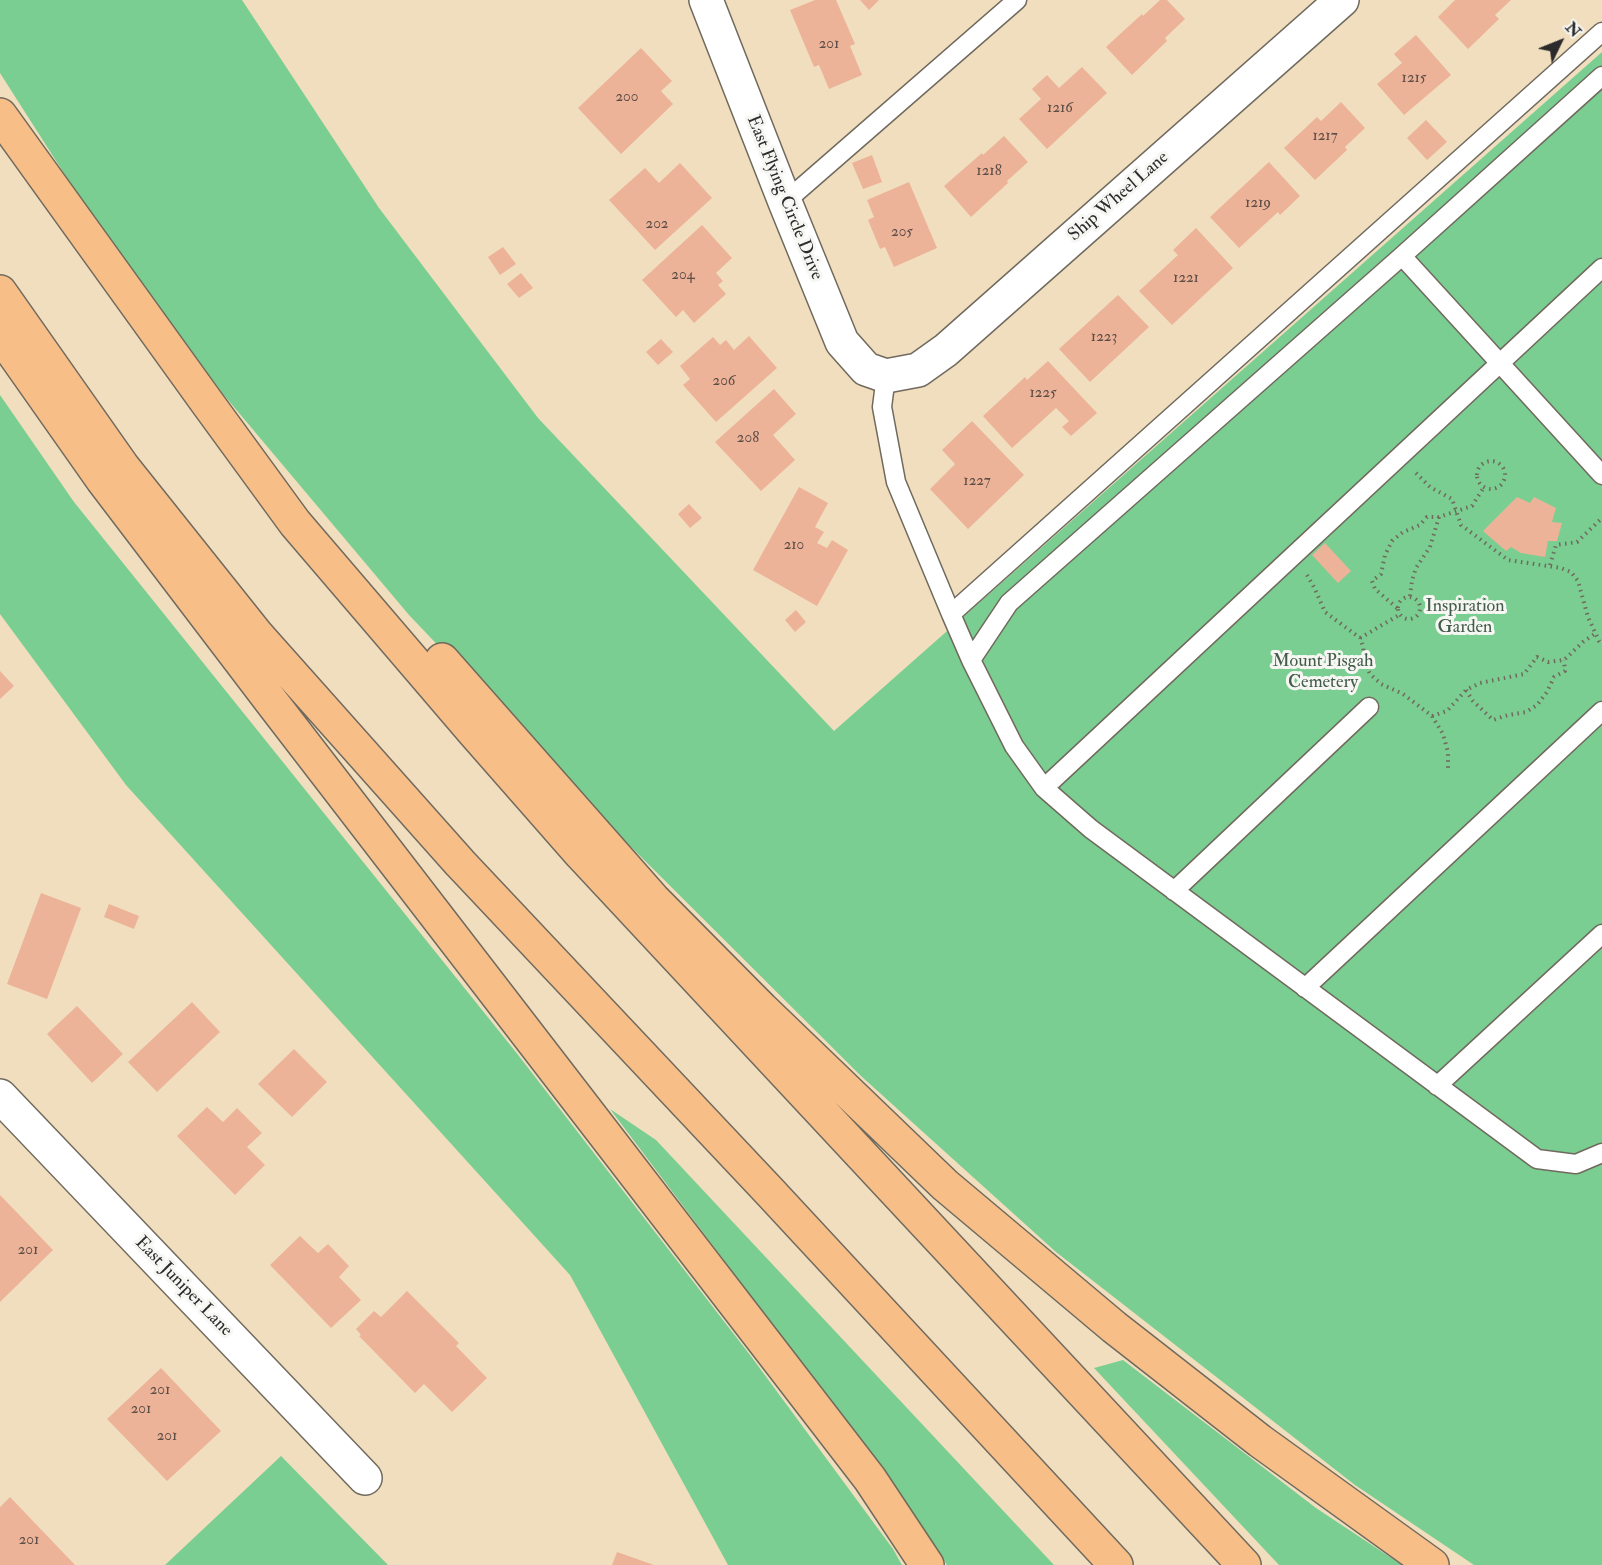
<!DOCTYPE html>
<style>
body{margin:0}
#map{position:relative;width:1602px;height:1565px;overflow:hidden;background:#f0debe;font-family:"IM FELL Double Pica",serif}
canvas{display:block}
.north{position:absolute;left:1530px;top:12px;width:60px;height:60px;-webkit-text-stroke:4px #f6f6f2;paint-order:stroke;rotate:47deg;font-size:16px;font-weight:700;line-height:24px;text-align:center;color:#2b2b2b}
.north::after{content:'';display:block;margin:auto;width:21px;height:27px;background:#2b2b2b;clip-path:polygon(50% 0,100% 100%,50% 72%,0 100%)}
</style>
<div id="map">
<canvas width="1602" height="1565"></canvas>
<div class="north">N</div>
</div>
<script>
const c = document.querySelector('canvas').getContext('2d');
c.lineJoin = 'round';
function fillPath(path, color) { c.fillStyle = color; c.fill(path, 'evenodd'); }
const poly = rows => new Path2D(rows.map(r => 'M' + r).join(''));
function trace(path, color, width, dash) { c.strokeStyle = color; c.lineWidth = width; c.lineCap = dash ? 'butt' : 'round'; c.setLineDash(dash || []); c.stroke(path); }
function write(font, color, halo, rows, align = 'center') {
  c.font = font + ' "IM FELL Double Pica",serif'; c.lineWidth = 6; c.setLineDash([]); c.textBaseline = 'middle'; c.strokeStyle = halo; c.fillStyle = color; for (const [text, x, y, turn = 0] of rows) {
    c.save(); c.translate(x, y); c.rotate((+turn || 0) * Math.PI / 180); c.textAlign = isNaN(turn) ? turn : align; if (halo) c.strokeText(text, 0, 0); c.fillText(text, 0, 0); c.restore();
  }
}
fillPath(poly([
 [0,0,242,0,379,208,538,418,834,731,1602,52,1602,1565,1474,1565,1355,1485,1056,1252,861,1076,615,831,409,615,223,394,81,200,0,73],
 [0,395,74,502,515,1051,750,1355,893,1549,902,1565,728,1565,570,1275,126,785,0,614],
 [610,1109,656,1140,1054,1565,947,1565,898,1491],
 [1123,1360,1316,1508,1402,1565,1279,1565,1094,1368],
 [281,1456,388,1565,165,1565]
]), '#7ace91');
fillPath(poly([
 [815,0,836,0,855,44,850,46,862,75,829,89,819,65,814,67,790,10],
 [860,0,879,0,869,10],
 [1160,0,1167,0,1185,19,1165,38,1167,41,1132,75,1106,47,1142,14,1143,16],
 [1455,0,1511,0,1495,15,1499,19,1468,49,1438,17],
 [1416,35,1451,75,1404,115,1377,84,1402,63,1394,54],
 [641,48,672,81,661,91,673,104,621,154,578,108],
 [1082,67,1107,93,1047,149,1019,119,1041,99,1032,89,1047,75,1059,88],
 [1341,102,1365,128,1345,147,1347,150,1315,180,1284,148,1317,117,1321,121],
 [1426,120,1447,142,1427,160,1407,138],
 [1004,136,1028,162,1007,181,1008,183,971,217,944,186,982,153,983,155],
 [872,155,882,182,863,189,852,163],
 [1269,162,1300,196,1280,215,1278,212,1239,248,1210,217],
 [680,163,712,198,655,250,609,200,645,168,659,183],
 [909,182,937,248,894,267,885,247,880,249,868,220,874,217,867,200],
 [702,225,732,258,716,273,723,281,718,285,726,294,694,323,683,310,676,317,642,280],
 [1196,228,1233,268,1172,325,1139,291,1178,255,1173,250],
 [503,247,516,264,500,275,488,257],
 [521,273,533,288,519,298,507,284],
 [1118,295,1149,327,1090,382,1059,349],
 [749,336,777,368,716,422,683,385,690,379,680,366,713,337,720,345,726,340,734,350],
 [661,339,673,352,658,365,646,352],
 [1048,361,1097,413,1071,436,1062,427,1069,421,1056,408,1012,448,983,416,1025,377,1027,380],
 [774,389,796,414,773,435,795,460,761,491,715,442],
 [972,421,1024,475,968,529,930,489,955,464,942,450],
 [799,487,828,503,815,527,824,532,817,543,827,548,832,540,848,550,817,606,753,570],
 [1517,497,1530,503,1534,497,1556,508,1552,522,1562,523,1557,541,1548,541,1545,557,1521,553,1511,547,1506,551,1483,531],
 [689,504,702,518,690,528,678,514],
 [1325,543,1351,571,1338,583,1312,555],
 [796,610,806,622,795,632,785,620],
 [0,671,14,686,0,699],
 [41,893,81,908,47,999,7,984],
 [109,904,139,916,134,929,104,917],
 [192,1002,220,1032,157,1092,128,1062],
 [77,1006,123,1054,92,1083,47,1034],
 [294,1049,327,1082,292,1117,258,1084],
 [207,1107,223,1122,237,1108,262,1133,247,1147,265,1165,235,1195,177,1136],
 [0,1195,53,1250,0,1302],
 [300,1236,318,1253,328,1244,349,1266,339,1277,361,1300,331,1328,270,1265],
 [407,1291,459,1343,456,1346,487,1378,452,1412,424,1384,415,1393,359,1336,361,1335,356,1329,374,1311,381,1317],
 [161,1368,221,1431,167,1481,107,1419],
 [10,1497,75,1565,0,1565,0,1507],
 [617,1552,654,1565,612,1565]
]), '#edb398');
const service = poly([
 [785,202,1017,0],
 [1402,256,1602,475],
 [886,376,882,407,896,482,951,614,1602,32],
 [951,614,971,660,1014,746,1044,788,1091,829,1537,1159,1576,1164,1602,1153],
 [971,660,1009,603,1402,256,1602,76],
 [1044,788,1602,268],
 [1174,891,1369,707],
 [1305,988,1602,711],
 [1437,1086,1602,934]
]);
const minor = poly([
 [706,0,785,202,842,342,866,369,886,376,918,370,946,350,1342,0],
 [0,1096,365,1478]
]);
const motorway = poly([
 [0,115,206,401,295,523,473,731,581,854,1244,1565],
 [0,292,123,467,257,635,460,863,770,1192,1116,1565],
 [0,334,102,479,274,705,870,1479,927,1565],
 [442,660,653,899,762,1009,945,1185,1114,1327,1260,1441,1432,1565]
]);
trace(service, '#706a5e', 21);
trace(minor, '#706a5e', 36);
trace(motorway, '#706a5e', 36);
trace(poly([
 '1477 475a14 14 0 1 1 28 0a14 14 0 1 1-28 0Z',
 [1416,473,1430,487,1452,499,1461,525,1508,560,1561,568,1571,572,1578,581,1588,617,1599,641,1602,644],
 [1550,565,1556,545,1577,542,1602,518],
 [1307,575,1315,589,1325,612,1360,638,1363,646,1365,664,1370,674,1381,684,1403,694,1432,716,1443,734,1448,752,1448,769],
 [1410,596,1412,581,1416,568,1430,547,1439,517],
 '1398 608a11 11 0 1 1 22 0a11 11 0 1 1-22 0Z',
 [1397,608,1375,589,1372,581,1381,574,1385,555,1392,541,1403,532,1420,525,1427,517,1439,517,1472,506,1484,487],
 [1360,638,1399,615],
 [1466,690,1473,701,1493,720,1508,715,1526,712,1537,705,1547,692,1554,677,1565,671,1564,660],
 [1432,716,1447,711,1466,690,1480,683,1524,674,1537,657,1548,662,1564,660,1583,642,1596,633]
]), '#706a5e', 4, [1.5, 4.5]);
trace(service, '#fff', 18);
trace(minor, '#fff', 33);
trace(motorway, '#f7be88', 33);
write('15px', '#5c4d46', null, [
 ["201",829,45],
 ["1215",1414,79],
 ["200",627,98],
 ["1216",1060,109],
 ["1217",1325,137],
 ["1218",989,172],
 ["1219",1258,204],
 ["202",657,225],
 ["205",902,233],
 ["204",683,276],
 ["1221",1186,279],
 ["1223",1104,338],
 ["206",724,382],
 ["1225",1043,394],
 ["208",748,439],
 ["1227",977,482],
 ["210",794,546],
 ["201",28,1251],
 ["201",160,1391],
 ["201",141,1410],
 ["201",167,1437],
 ["201",29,1541]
]);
write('18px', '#2b2b2b', '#f6f6f2', [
 ["Ship Wheel Lane",1119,197,-41],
 ["East Flying Circle Drive",784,198,68],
 ["East Juniper Lane",183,1287,46]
]);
write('18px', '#435c4a', '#f6f6f2', [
 ["Inspiration",1465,607],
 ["Garden",1465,628],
 ["Mount Pisgah",1323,662],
 ["Cemetery",1323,683]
]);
</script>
